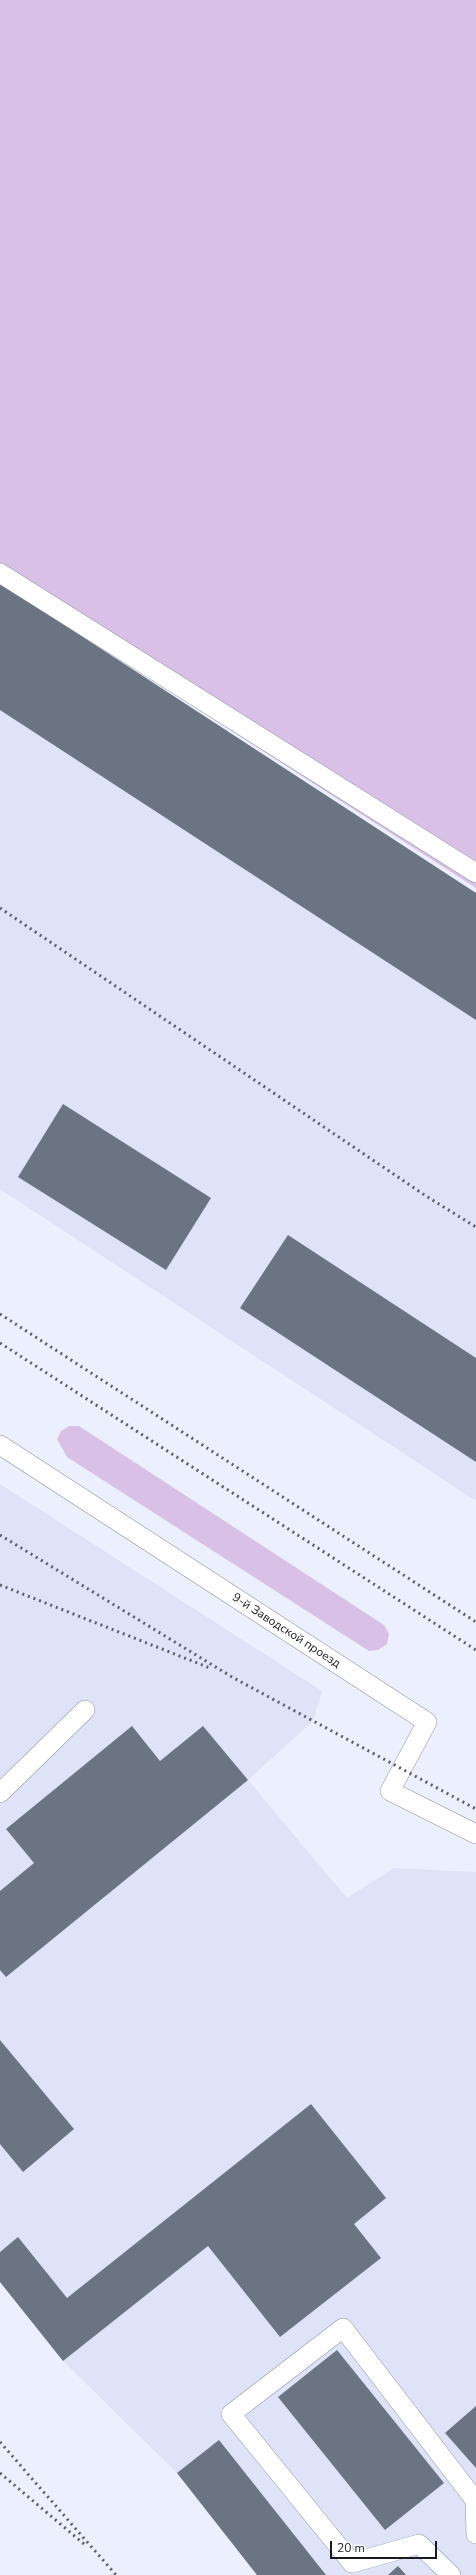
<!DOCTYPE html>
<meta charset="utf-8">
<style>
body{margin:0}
#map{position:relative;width:476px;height:2575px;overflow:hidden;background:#eceffd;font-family:"Nunito Sans",sans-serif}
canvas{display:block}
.scale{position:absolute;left:330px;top:2541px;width:107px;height:18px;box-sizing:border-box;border:2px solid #191a20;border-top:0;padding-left:5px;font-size:12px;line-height:14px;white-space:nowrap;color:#191a20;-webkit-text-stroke:3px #fdfdfd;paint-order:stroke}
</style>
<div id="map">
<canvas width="476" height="2575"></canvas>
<div class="scale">20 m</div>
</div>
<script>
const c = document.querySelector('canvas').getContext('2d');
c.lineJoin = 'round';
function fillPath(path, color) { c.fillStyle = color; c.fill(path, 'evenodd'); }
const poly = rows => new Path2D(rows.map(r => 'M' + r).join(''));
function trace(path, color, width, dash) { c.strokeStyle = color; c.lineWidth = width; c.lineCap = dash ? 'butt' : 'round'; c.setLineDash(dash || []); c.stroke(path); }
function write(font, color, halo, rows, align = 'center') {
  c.font = font + ' "Nunito Sans",sans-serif'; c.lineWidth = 3.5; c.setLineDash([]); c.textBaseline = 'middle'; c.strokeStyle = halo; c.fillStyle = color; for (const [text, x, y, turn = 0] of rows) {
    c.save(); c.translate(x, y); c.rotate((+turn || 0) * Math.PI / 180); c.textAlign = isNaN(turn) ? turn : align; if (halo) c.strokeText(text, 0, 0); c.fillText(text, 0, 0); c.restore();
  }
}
fillPath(poly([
 [0,583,476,893,476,1501,0,1189],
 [0,1484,322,1691,313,1721,248,1780,347,1898,394,1868,476,1872,476,2575,257,2575,177,2473,63,2361,0,2282]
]), '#dfe3f7');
fillPath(poly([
 [0,0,476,0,476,888,0,582],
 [69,1426,79,1426,384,1625,389,1634,387,1644,378,1650,369,1651,67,1457,57,1439,61,1431]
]), '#d9c0e6');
fillPath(poly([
 [0,583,476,893,476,1020,0,710],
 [63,1104,211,1198,166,1270,18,1177],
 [288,1235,476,1358,476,1462,240,1308],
 [132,1726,160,1761,203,1726,248,1780,6,1977,0,1970,0,1891,34,1863,6,1829],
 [0,2040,74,2129,23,2172,0,2144],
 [311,2104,386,2198,354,2224,381,2258,280,2337,208,2246,63,2361,0,2282,0,2252,18,2237,67,2298],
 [337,2350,444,2483,385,2530,278,2397],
 [476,2406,476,2468,445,2433],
 [219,2440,326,2575,257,2575,177,2473],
 [398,2566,406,2575,388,2575]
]), '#6b7482');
const service = poly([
 [0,573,476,873],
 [0,1445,427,1722,390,1791,476,1834],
 [0,1793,85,1710],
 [451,2575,419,2544,352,2563,231,2414,343,2328,475,2500,476,2534]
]);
trace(service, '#9295a6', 20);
trace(service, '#fff', 19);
trace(poly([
 [0,908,426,1196,476,1227],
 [0,1314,476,1622],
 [0,1343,476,1650],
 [0,1535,232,1677,476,1809],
 [0,1585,210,1668],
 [0,2442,116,2575],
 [0,2473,84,2544]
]), '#5c5e67', 3, [2, 4]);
write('12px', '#191a20', '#fdfdfd', [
 ["9-й Заводской проезд",286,1631,33]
]);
</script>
